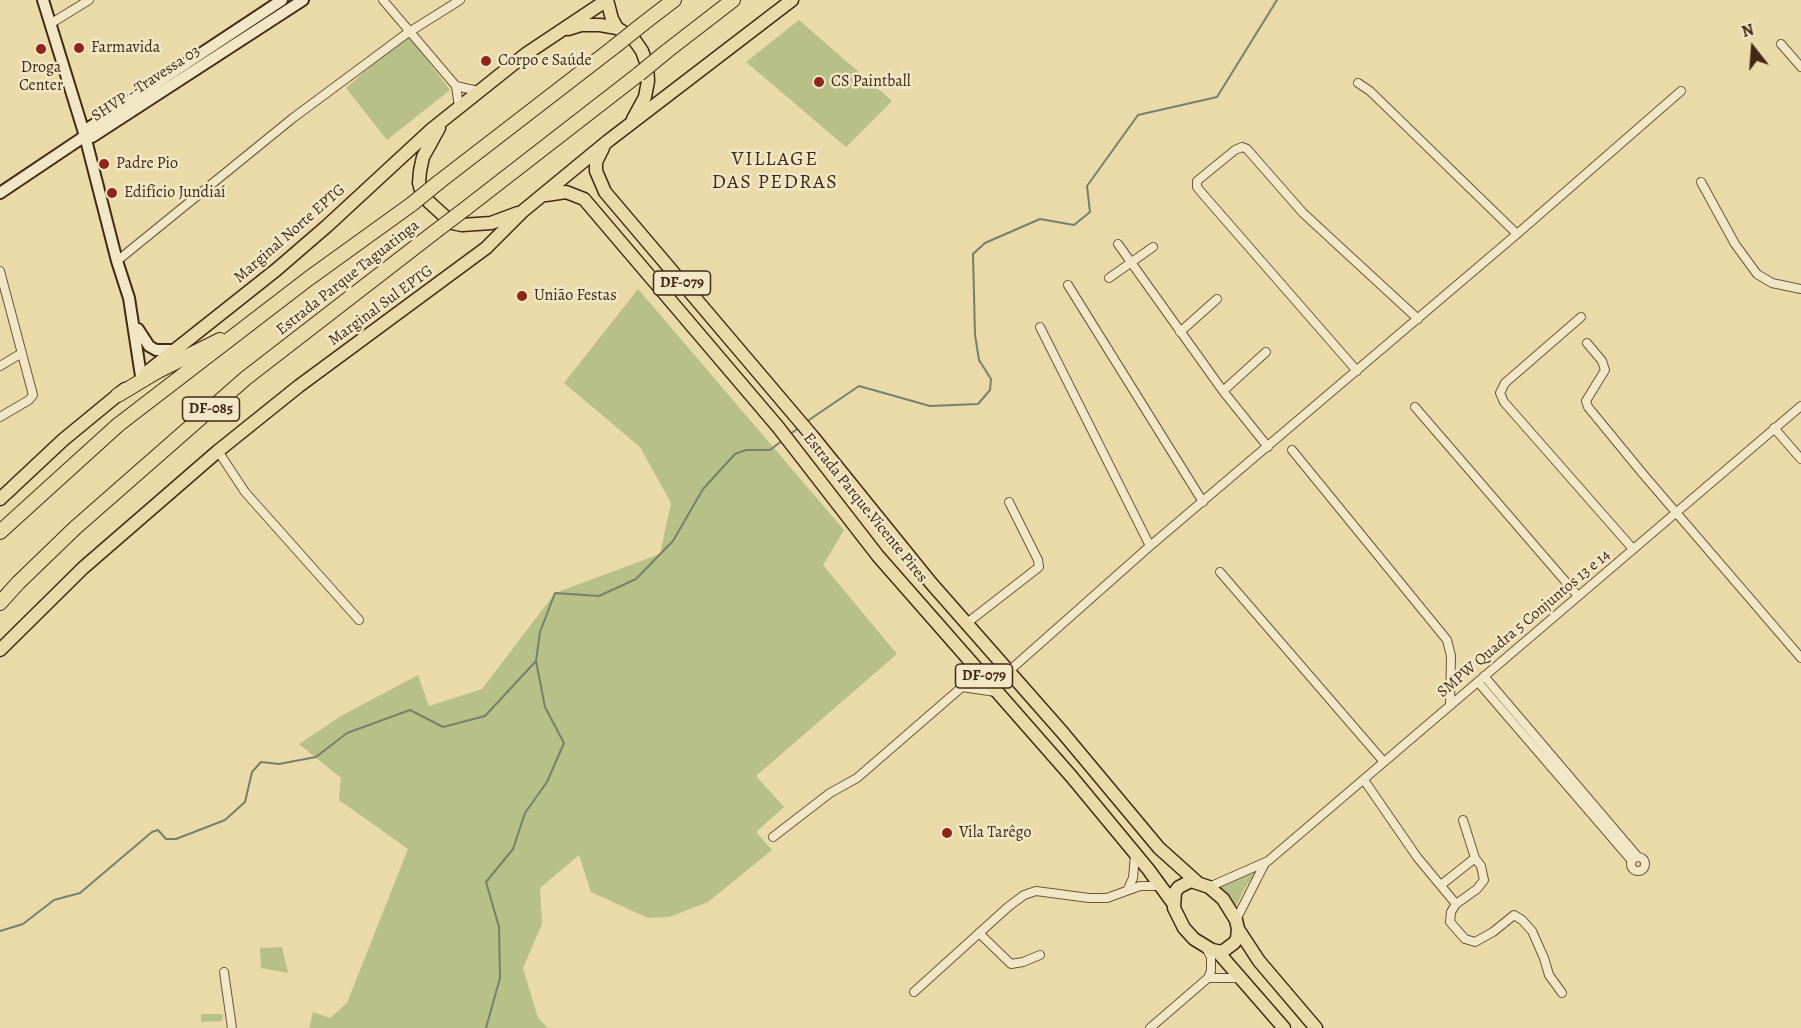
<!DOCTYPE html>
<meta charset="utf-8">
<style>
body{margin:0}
#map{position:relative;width:1801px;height:1028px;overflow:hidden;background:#e9daa7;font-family:Alegreya,serif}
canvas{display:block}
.north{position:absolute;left:1723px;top:18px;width:60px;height:60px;-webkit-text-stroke:4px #f1e7c6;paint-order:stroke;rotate:343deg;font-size:16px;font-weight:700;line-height:24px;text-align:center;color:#422815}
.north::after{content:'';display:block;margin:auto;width:21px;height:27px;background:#422815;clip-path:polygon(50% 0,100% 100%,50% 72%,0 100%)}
</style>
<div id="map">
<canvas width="1801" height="1028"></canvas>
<div class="north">N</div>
</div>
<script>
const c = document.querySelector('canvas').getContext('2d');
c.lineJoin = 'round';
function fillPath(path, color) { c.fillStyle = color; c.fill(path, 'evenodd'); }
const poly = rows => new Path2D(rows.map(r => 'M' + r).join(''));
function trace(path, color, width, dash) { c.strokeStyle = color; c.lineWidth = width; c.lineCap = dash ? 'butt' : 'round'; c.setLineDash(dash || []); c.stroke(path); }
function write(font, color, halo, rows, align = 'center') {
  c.font = font + ' Alegreya,serif'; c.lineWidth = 5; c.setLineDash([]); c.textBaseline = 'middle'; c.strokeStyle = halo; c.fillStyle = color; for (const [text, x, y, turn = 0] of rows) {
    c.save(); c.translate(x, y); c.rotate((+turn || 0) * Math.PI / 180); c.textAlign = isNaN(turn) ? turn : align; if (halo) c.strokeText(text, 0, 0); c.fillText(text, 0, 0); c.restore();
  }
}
fillPath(poly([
 [799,20,892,101,846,147,746,62],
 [407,34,450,90,387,140,346,88],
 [638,289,844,530,823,565,897,654,756,776,784,807,756,832,772,850,708,902,669,917,648,918,591,892,579,855,540,888,542,924,523,968,538,1018,548,1028,309,1028,313,1012,330,1018,347,1003,408,849,339,800,341,778,299,744,341,716,418,675,429,706,482,689,555,593,660,554,671,503,640,447,564,383],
 [1260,866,1245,888,1236,906,1228,893,1217,884],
 [282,947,288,973,261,968,260,948],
 [201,1014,223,1014,222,1021,201,1022]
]), '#b6c087');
trace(poly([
 [806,422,859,386,930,406,978,404,990,390,991,379,979,360,975,335,973,254,985,243,1040,219,1074,225,1090,212,1087,186,1138,115,1217,97,1277,0],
 [790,434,800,427],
 [0,931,23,924,54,900,80,893,152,832,158,830,166,839,176,839,225,820,245,802,252,772,261,762,279,764,316,757,347,733,410,710,443,727,485,716,536,661,540,632,555,593,599,596,636,579,673,541,703,489,735,454,746,450,770,450,783,440],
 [486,1028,500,978,499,927,486,882,513,849,525,813,547,782,564,743,545,707,536,661]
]), '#75806e', 2);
const street = poly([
 [383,0,456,86,459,107],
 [50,24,89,0],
 [1781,44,1801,67],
 [1358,83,1370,91,1517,234],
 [456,86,478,91],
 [1701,182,1735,244,1757,274,1772,283,1801,289],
 [1118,244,1223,391,1268,447],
 [117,261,293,118,406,34,460,0],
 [0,271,33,395,29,400,0,417],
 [1109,278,1153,247],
 [1068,285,1203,502],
 [1581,317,1505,383,1500,393,1504,402,1633,549],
 [1040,327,1150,546],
 [1180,332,1217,299],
 [1587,343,1602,361,1605,370,1586,401,1588,407,1643,474,1801,658],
 [0,366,22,353],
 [1357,371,1201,192,1197,187,1197,181,1235,150,1242,147,1247,149,1303,213,1418,319],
 [1223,391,1266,352],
 [1415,407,1578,596],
 [1774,428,1801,459],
 [1292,450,1447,640,1451,656,1450,705],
 [218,451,245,492,359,620],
 [1220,572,1384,762],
 [967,623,1039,567,1038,560,1009,502],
 [1009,671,1150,546,1517,234,1681,91],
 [1484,676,1638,857],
 [1478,682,1632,861],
 [962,687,996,692],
 [1364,780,1417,857,1456,904],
 [1463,820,1475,858,1481,866,1484,880,1477,889,1456,904,1451,912,1450,922,1465,939,1475,942,1493,932,1514,915,1522,920,1532,931,1544,958,1549,975,1562,993],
 [773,837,830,793,857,778,962,687,969,659],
 '1631 864a7 7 0 1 1 14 0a7 7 0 1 1-14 0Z',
 [1441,885,1475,858],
 [1209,887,1268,861,1801,406],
 [1128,889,1133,878,1135,855],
 [1236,920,1265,863],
 [979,933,1011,964,1023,962,1040,955],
 [224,972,232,1028],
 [1208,978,1236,978,1242,981],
 [914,992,1008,907,1024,895,1036,891,1089,898,1107,898,1140,886,1160,886],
 [1150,1028,1208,978,1211,971,1211,957,1206,948]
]);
const secondary = poly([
 [43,0,85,136,117,261,129,298,141,376],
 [85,136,92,137,303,0],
 [0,193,85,136,90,127,282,0],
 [138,329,149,346,156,350,175,350]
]);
const primary = poly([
 [568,29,581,25,600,25,617,28,633,38,642,51,647,65,648,81,645,97,633,119],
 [439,128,423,157,420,171,419,183,421,190,429,202,452,223,462,225,491,223,518,213],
 [603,148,596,162,596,171,605,192,813,437,931,583,1063,733,1159,848,1198,883],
 [546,195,566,192,584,199,778,427,878,556,1071,776,1148,869,1173,903],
 [146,373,276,270,327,226,432,129,526,54,607,0,612,19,617,28],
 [0,499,63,440,125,389],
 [0,650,83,568,218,451,299,386,486,248,523,211,608,141,792,0],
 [1191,881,1209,887,1223,899,1236,920,1238,929,1237,939,1234,943,1222,952,1212,950,1194,939,1184,928,1174,908,1175,892,1179,887,1191,881],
 [1238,929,1259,961,1316,1028],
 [1217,951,1284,1028]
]);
const highway = poly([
 [644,23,674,0],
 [667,51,733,0],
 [439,182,614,47],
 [465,209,639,74],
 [118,395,158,371,220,340],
 [0,532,118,425,308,279,412,204],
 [0,603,18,583,75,528,246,378,436,231]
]);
trace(street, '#6c543a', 10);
trace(secondary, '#422815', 14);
trace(primary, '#422815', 15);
trace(highway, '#422815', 16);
trace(street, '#f1e7c6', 8);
trace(secondary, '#f1e7c6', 10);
trace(primary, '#e9daa7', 12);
trace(highway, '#e9daa7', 14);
const highwayBridge = poly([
 [614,47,644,23],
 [639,74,667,51],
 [412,204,439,182],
 [436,231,465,209]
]);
trace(highwayBridge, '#422815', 16, []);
trace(highwayBridge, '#e9daa7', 14);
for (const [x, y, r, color] of [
 [79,48,6,"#8f2418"],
 [41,49,6,"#8f2418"],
 [486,61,6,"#8f2418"],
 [819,82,6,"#8f2418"],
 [104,164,6,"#8f2418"],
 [112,193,6,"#8f2418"],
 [522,296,6,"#8f2418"],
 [947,833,6,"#8f2418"]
]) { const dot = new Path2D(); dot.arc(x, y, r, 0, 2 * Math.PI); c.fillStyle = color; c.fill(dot); trace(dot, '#f1e7c6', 2); }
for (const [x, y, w] of [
 [682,283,57],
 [211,409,57],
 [984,676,57]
]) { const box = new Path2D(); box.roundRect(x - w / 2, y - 12, w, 24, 4.5); c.fillStyle = '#f1e7c6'; c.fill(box); trace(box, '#422815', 1.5); }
write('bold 15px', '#422815', null, [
 ["DF-079",682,283],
 ["DF-085",211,409],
 ["DF-079",984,676]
]);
write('16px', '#422815', '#f1e7c6', [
 ["Farmavida",91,48],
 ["Corpo e Saúde",498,61],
 ["Droga",41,68,"center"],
 ["Center",41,86,"center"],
 ["CS Paintball",831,82],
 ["Padre Pio",116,164],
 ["Edifício Jundiaí",124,193],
 ["União Festas",534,296],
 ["Vila Tarêgo",959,833]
], 'left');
write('16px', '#422815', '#f1e7c6', [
 ["SHVP - Travessa 03",146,84,-33],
 ["Marginal Norte EPTG",290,234,-41],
 ["Estrada Parque Taguatinga",348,278,-38],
 ["Marginal Sul EPTG",381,306,-36],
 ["Estrada Parque Vicente Pires",865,508,51],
 ["SMPW Quadra 5 Conjuntos 13 e 14",1524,624,-40]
]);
c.letterSpacing = '1.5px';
write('20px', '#422815', '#f1e7c6', [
 ["VILLAGE",775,160],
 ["DAS PEDRAS",775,183]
]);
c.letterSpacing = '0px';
</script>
